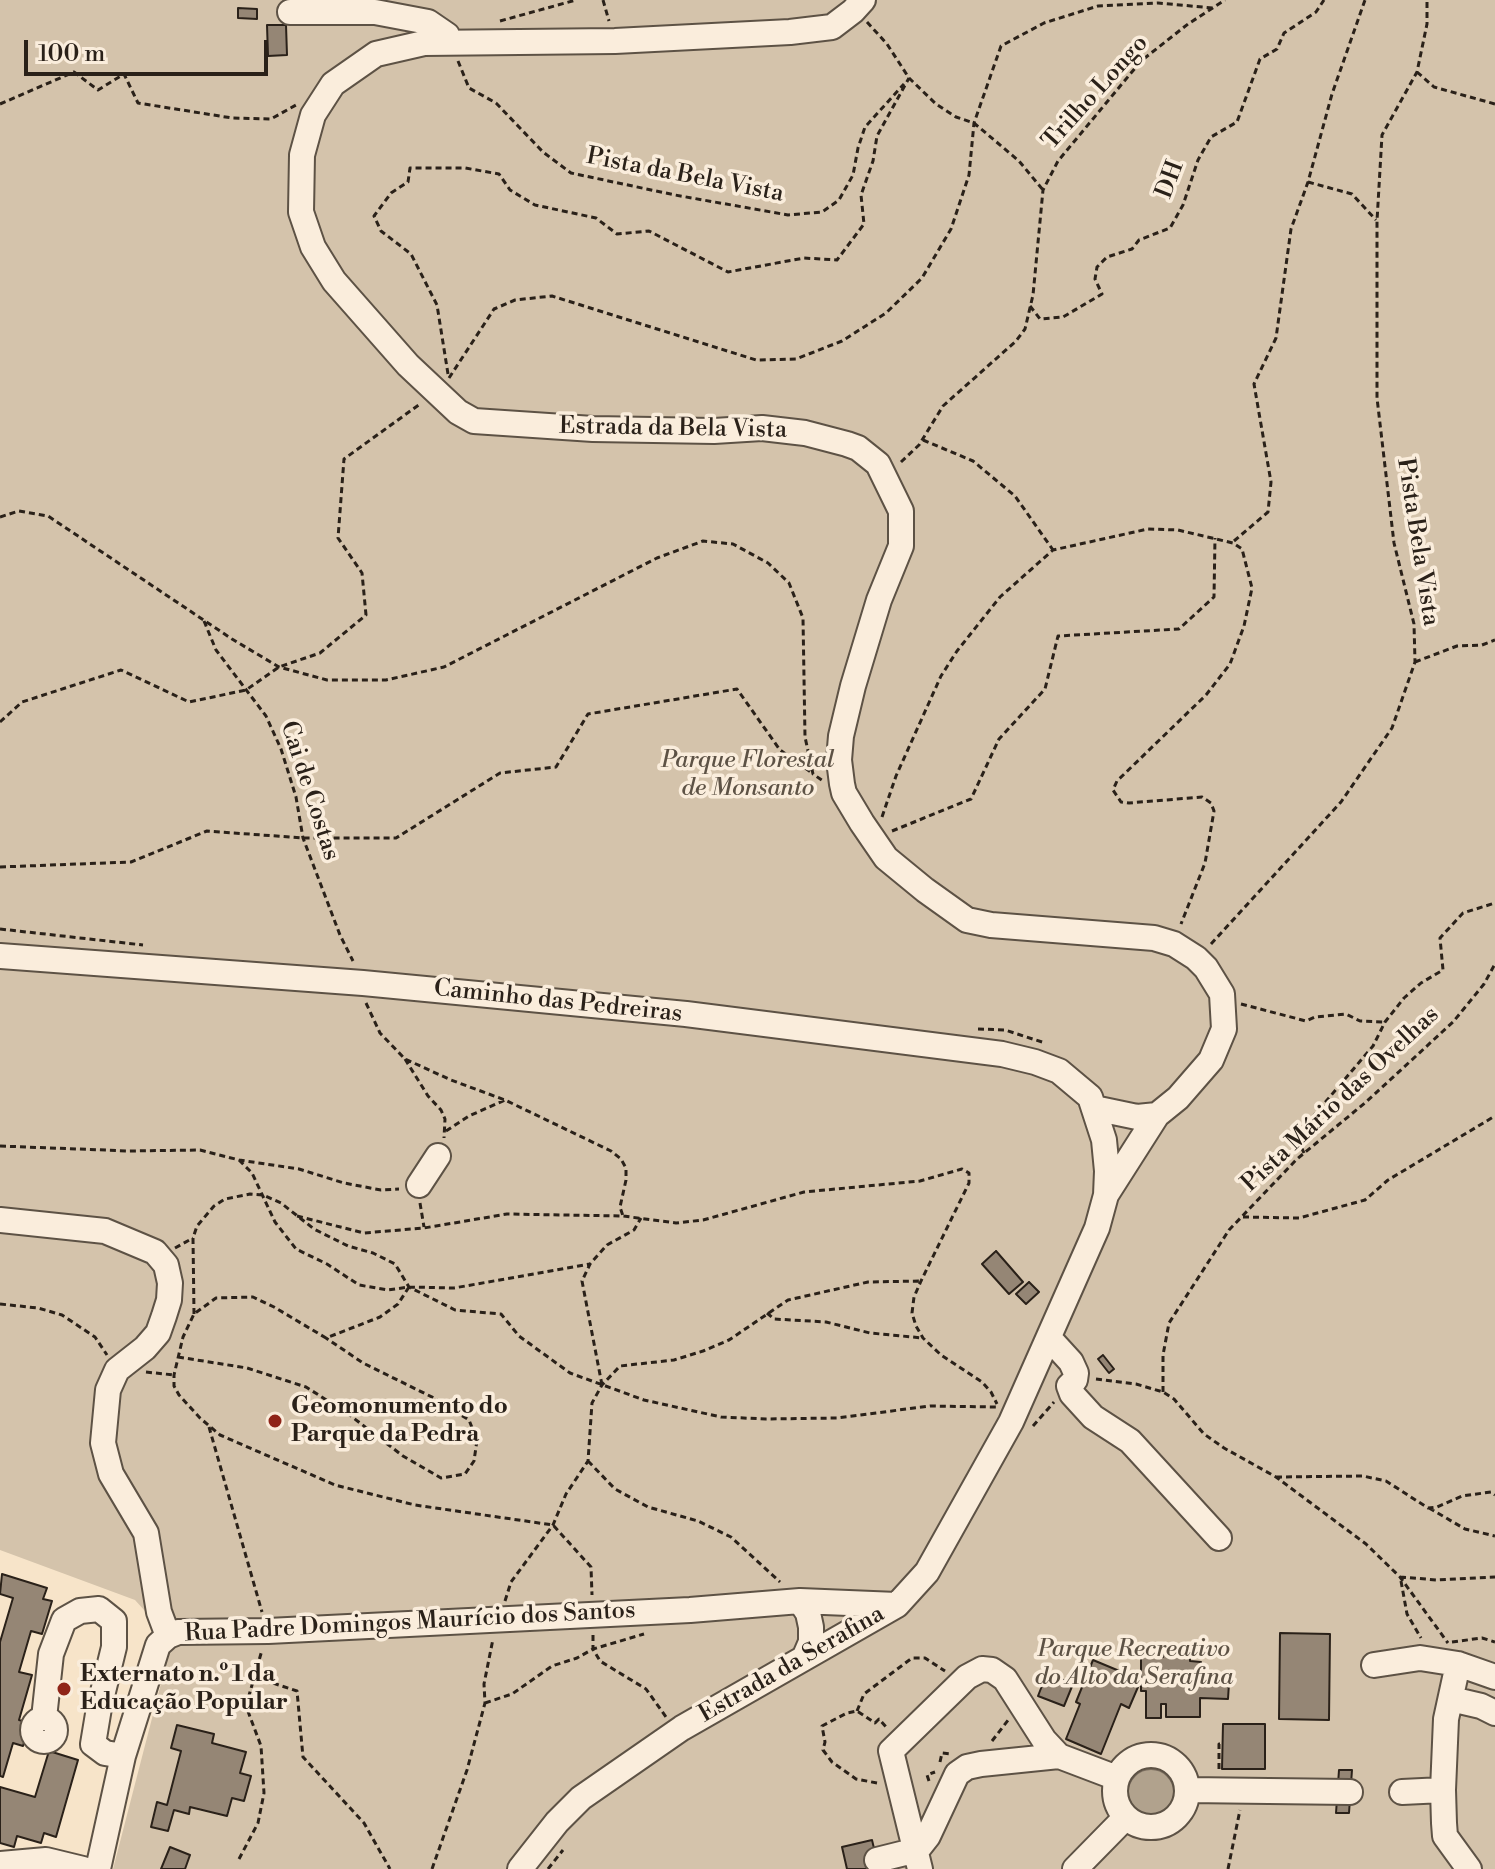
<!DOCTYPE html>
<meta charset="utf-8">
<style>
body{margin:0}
#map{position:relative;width:1495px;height:1869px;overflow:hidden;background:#f7e4c9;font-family:"Libre Bodoni",serif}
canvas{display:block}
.scale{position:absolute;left:24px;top:40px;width:244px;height:36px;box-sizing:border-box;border:4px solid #2a2119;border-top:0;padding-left:10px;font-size:24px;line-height:28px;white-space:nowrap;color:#2a2119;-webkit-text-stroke:6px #faeddc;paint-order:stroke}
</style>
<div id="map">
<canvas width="1495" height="1869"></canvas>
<div class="scale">100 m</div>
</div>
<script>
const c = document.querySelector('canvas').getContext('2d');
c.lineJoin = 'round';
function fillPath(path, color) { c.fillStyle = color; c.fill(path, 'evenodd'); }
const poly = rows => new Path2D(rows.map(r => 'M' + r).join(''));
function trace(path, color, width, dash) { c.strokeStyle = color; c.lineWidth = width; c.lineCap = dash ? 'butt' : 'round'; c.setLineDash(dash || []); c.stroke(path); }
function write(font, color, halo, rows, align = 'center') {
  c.font = font + ' "Libre Bodoni",serif'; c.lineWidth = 7; c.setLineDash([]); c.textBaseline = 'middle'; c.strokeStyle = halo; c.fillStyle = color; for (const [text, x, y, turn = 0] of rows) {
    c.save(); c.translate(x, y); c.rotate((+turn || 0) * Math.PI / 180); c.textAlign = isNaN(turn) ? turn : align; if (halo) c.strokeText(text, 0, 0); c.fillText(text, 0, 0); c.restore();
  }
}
fillPath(poly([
 [0,0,1495,0,1495,1869,113,1869,172,1641,135,1600,0,1550]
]), '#d4c3ab');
const water = poly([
 '1128 1792a23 23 0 1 1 46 0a23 23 0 1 1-46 0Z'
]);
fillPath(water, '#b1a28d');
trace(water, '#7b6e5f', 2);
const building = poly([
 [238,8,257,9,257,19,238,18,238,8],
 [267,25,286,25,287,55,268,56,267,25],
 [996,1251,1023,1282,1009,1294,982,1264,996,1251],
 [1029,1282,1039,1292,1026,1304,1016,1294,1029,1282],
 [1103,1355,1114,1369,1109,1373,1098,1359,1103,1355],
 [2,1574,47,1588,43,1599,52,1601,42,1634,31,1631,19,1672,32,1675,19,1720,30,1723,23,1746,13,1743,3,1777,0,1776,0,1642,13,1598,0,1594,2,1574],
 [1280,1633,1330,1634,1329,1720,1279,1719,1280,1633],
 [1163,1651,1190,1652,1190,1661,1201,1662,1200,1683,1229,1683,1228,1699,1200,1698,1200,1717,1166,1717,1166,1704,1161,1704,1161,1718,1146,1718,1146,1691,1141,1691,1141,1656,1163,1657,1163,1651],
 [1093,1660,1141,1680,1129,1708,1121,1704,1101,1754,1066,1739,1080,1704,1076,1702,1093,1660],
 [1047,1673,1073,1684,1064,1706,1038,1696,1047,1673],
 [1223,1724,1265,1724,1265,1769,1222,1769,1223,1724],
 [177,1725,214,1734,212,1743,246,1752,240,1773,251,1776,244,1801,232,1798,227,1816,190,1807,189,1814,174,1810,168,1831,151,1827,157,1802,167,1805,181,1751,171,1748,177,1725],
 [49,1751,78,1760,56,1837,44,1833,41,1843,17,1836,14,1847,0,1843,0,1787,35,1797,49,1751],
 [1339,1770,1352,1770,1351,1784,1338,1784,1339,1770],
 [1337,1799,1350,1799,1349,1813,1336,1813,1337,1799],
 [872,1840,879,1869,847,1869,842,1847,872,1840],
 [170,1847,190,1855,185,1869,161,1869,170,1847]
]);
fillPath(building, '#958675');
trace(building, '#2a2119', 2);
const minor = poly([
 [863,0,853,11,832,27,790,32,615,41,424,43,376,54,333,84,313,115,302,155,301,212,313,247,334,281,408,365,458,412,474,421,593,429,714,431,762,428,805,433,847,444,858,448,878,464,901,511,901,546,879,600,853,686,841,736,839,760,842,784,844,793,862,823,886,858,925,890,967,920,991,925,1154,938,1174,944,1196,958,1206,968,1222,994,1224,1029,1211,1060,1178,1098,1157,1115,1106,1195],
 [290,12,375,12,428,22,447,35],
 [0,956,363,983,686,1014,1002,1054,1035,1062,1059,1071,1090,1097,1104,1140,1107,1171,1106,1195,1097,1228,1011,1422,927,1572,897,1605,682,1728,581,1798,557,1822,520,1869],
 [1094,1108,1137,1117,1157,1115],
 [419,1185,438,1156],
 [0,1220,105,1231,155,1252,166,1265,170,1283,169,1300,164,1316,158,1333,145,1348,117,1370,108,1390,103,1443,111,1474,146,1533,159,1612,168,1636],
 [1050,1339,1071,1362,1076,1373,1075,1380,1069,1386],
 [1069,1386,1072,1394,1093,1417,1130,1441,1219,1538],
 [800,1601,808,1613,811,1627,811,1642,805,1656],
 [1458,1664,1446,1719,1443,1790,1444,1823,1445,1836,1469,1869],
 [1374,1665,1420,1658,1458,1664,1495,1677],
 [1451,1699,1481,1706,1495,1713],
 [44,1718,51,1654,64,1620,80,1611,99,1609,114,1621,114,1647,99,1708,93,1744,105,1753,123,1756],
 '33 1730a11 11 0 1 1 22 0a11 11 0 1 1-22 0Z',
 '1115 1791a36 36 0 1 1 72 0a36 36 0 1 1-72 0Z',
 [1188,1790,1350,1792],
 [1402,1792,1443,1790],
 [877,1860,917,1850,928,1836,957,1774,967,1767,981,1764,1059,1756],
 [0,1864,46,1860,83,1869],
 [98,1869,123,1756,158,1645,168,1636,178,1632,268,1631,690,1610,800,1601,897,1605],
 [920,1869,891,1751,967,1677,982,1669,992,1670,1005,1679,1044,1740,1059,1756,1117,1778],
 [1075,1869,1126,1817]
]);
trace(minor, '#5d5245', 28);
trace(poly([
 [603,0,609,21],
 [500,21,576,0],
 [867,22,887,44,909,78,936,104,956,117,974,123,1019,161,1043,190],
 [458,61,469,88,496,103,543,152,571,173,675,195,788,215,822,212,839,200,853,175,858,148,865,127,904,84],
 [1417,72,1434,87,1495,104],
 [0,104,74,72,98,90,124,74,138,103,232,118,271,119,296,105],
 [1308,182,1352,194,1376,220],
 [1030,306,1040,319,1063,317,1102,294,1095,279,1097,267,1107,257,1132,249,1139,240,1170,228,1183,205,1198,160,1211,137,1237,122,1260,59,1277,49,1284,33,1316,12,1324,0],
 [448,374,437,305,411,254,381,231,374,216,391,193,408,182,410,168,465,168,499,174,510,190,535,205,596,218,617,234,649,231,728,272,804,258,837,260,864,224,861,195,873,161,877,136,909,78],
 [449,378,494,309,515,300,552,296,756,360,796,359,842,341,886,313,922,278,951,229,969,175,974,123,1001,46,1044,23,1098,6,1158,3,1213,8],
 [923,440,973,461,1015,496,1053,550],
 [901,462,919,445,943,406,1016,341,1025,329,1033,295,1043,190,1058,161,1141,61,1188,24,1225,0],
 [0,517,19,511,48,516,232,639,279,667,327,680,386,680,444,667,657,558,703,541,733,544,768,563,789,583,803,618,805,737,813,774,823,781],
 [1234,541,1268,512,1271,482,1254,384,1276,338,1291,229,1308,182,1332,94,1365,0],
 [204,621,216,650,266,716,281,749,296,797,303,838,340,935,353,961],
 [1415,662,1457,646,1482,645,1495,640],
 [0,722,22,702,121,670,189,702,246,690,279,667,320,653,366,615,362,573,338,538,344,459,420,404],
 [882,817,896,776,941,676,957,651,1000,597,1053,550,1148,529,1178,530,1233,543,1242,549,1252,588,1244,626,1230,664,1206,695,1117,781,1113,790,1121,802,1129,803,1202,797,1211,803,1214,811,1205,863,1181,924],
 [892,831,971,799,999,739,1045,689,1058,636,1179,629,1214,597,1215,538],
 [0,867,131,862,207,831,303,838,396,838,500,773,556,767,588,714,737,689,780,750,812,773],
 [0,929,143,945],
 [1211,944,1341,802,1392,728,1415,662,1414,624,1394,543,1377,398,1377,221,1382,135,1417,72,1427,24,1427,0],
 [366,1003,380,1033,405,1059,451,1080,505,1100,611,1151,621,1159,626,1168,626,1180,620,1207,623,1216],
 [1241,1004,1306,1021,1315,1017,1346,1014,1360,1021,1385,1022],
 [978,1029,1005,1030,1045,1043],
 [405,1059,428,1096,441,1110,445,1119,444,1138],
 [446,1131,469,1116,505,1100],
 [0,1146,129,1151,200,1150,239,1160,299,1169,344,1183,381,1190,399,1189],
 [1304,1153,1299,1142,1311,1119,1373,1046,1385,1022,1404,998,1421,983,1443,970,1440,938,1463,913,1495,903],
 [239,1160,252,1173,275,1222,296,1249,327,1264,359,1285,388,1290,409,1287,454,1288,590,1264],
 [420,1203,424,1227],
 [297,1216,364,1233,424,1228,507,1214,623,1216,676,1223,703,1220,804,1192,920,1181,962,1169,969,1173,969,1183,921,1281,914,1297,912,1313,916,1326,923,1338,941,1355,982,1382,991,1392,997,1404],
 [1243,1217,1299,1218,1365,1200,1388,1180,1495,1116],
 [175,1248,193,1238],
 [409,1287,398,1304,380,1317,326,1338,274,1307,253,1297,216,1298,194,1314,183,1337,174,1375,174,1386,179,1395,200,1418,220,1435,335,1485,415,1505,553,1525,591,1567,592,1595],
 [0,1304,38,1308,62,1315,95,1337,107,1355],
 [767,1313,774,1319,826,1322,870,1333,923,1338],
 [194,1314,193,1238,197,1226,214,1206,225,1199,250,1194,263,1195,281,1203,314,1229,348,1246,373,1253,395,1264,409,1287,455,1310,501,1314,519,1336,570,1373,644,1400,721,1417,766,1419,837,1418,930,1406,998,1407],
 [178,1357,247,1368,306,1387,347,1413,403,1456,441,1478,465,1474,474,1461,477,1440,469,1420,434,1398,363,1363,326,1338],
 [146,1372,174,1375],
 [1096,1379,1136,1384,1163,1392,1174,1399,1204,1434,1224,1448,1276,1477,1366,1544,1400,1577,1448,1643],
 [602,1385,582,1281,590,1264,607,1245,634,1230,641,1218],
 [1163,1392,1163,1355,1169,1323,1229,1230,1297,1159,1366,1102,1453,1022,1484,984,1495,964],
 [1033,1426,1054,1402],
 [209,1427,262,1612],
 [588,1461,615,1489,648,1507,698,1521,731,1537,780,1582],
 [1276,1477,1363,1476,1386,1481,1428,1508,1437,1507,1462,1496,1491,1492,1495,1495],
 [1429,1508,1465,1529,1495,1536],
 [1400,1577,1437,1580,1495,1577],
 [1401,1581,1407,1614,1421,1638],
 [505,1601,511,1582,553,1525,566,1494,588,1461,592,1403,602,1385,620,1366,674,1360,703,1351,729,1340,788,1300,868,1282,921,1281],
 [593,1635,593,1649,600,1661,646,1689,666,1717],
 [1452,1642,1482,1638,1495,1642],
 [254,1677,297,1691,303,1757,364,1823,390,1869],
 [485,1703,512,1694,552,1666,577,1658,593,1649,644,1634],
 [857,1711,864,1694,912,1658,925,1658,945,1671],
 [992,1741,1009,1719],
 [940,1762,942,1753,952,1754],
 [1219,1769,1219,1744,1223,1744],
 [929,1781,927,1775,935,1772],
 [877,1783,856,1779,832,1762,823,1750,825,1742,822,1726,847,1713,857,1711,875,1723,879,1719,887,1728],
 [239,1859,258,1823,264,1793,261,1746,246,1706,262,1650],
 [432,1869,467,1770,485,1703,484,1684,493,1639],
 [548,1869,563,1850],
 [1228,1869,1240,1810]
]), '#2a2119', 3, [6, 4]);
trace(minor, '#faeddc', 24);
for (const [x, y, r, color] of [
 [275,1421,8,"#8f2418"],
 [64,1689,8,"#8f2418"]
]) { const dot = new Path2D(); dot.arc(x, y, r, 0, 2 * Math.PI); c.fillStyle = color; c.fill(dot); trace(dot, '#faeddc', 3); }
write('24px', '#2a2119', '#faeddc', [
 ["Trilho Longo",1096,93,-48],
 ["Pista da Bela Vista",685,176,11],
 ["DH",1171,180,-69],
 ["Estrada da Bela Vista",673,429,1],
 ["Pista Bela Vista",1417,542,81],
 ["Cai de Costas",309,791,72],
 ["Caminho das Pedreiras",558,1002,6],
 ["Pista Mário das Ovelhas",1341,1100,-43],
 ["Rua Padre Domingos Maurício dos Santos",410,1623,-3],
 ["Estrada da Serafina",792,1665,-30]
]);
write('italic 24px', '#5d5245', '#faeddc', [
 ["Parque Florestal",748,761],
 ["de Monsanto",748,789],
 ["Parque Recreativo",1134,1650],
 ["do Alto da Serafina",1134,1678]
]);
write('bold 24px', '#2a2119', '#faeddc', [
 ["Geomonumento do",291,1407],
 ["Parque da Pedra",291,1435],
 ["Externato n.º 1 da",80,1675],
 ["Educação Popular",80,1703]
], 'left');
</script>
